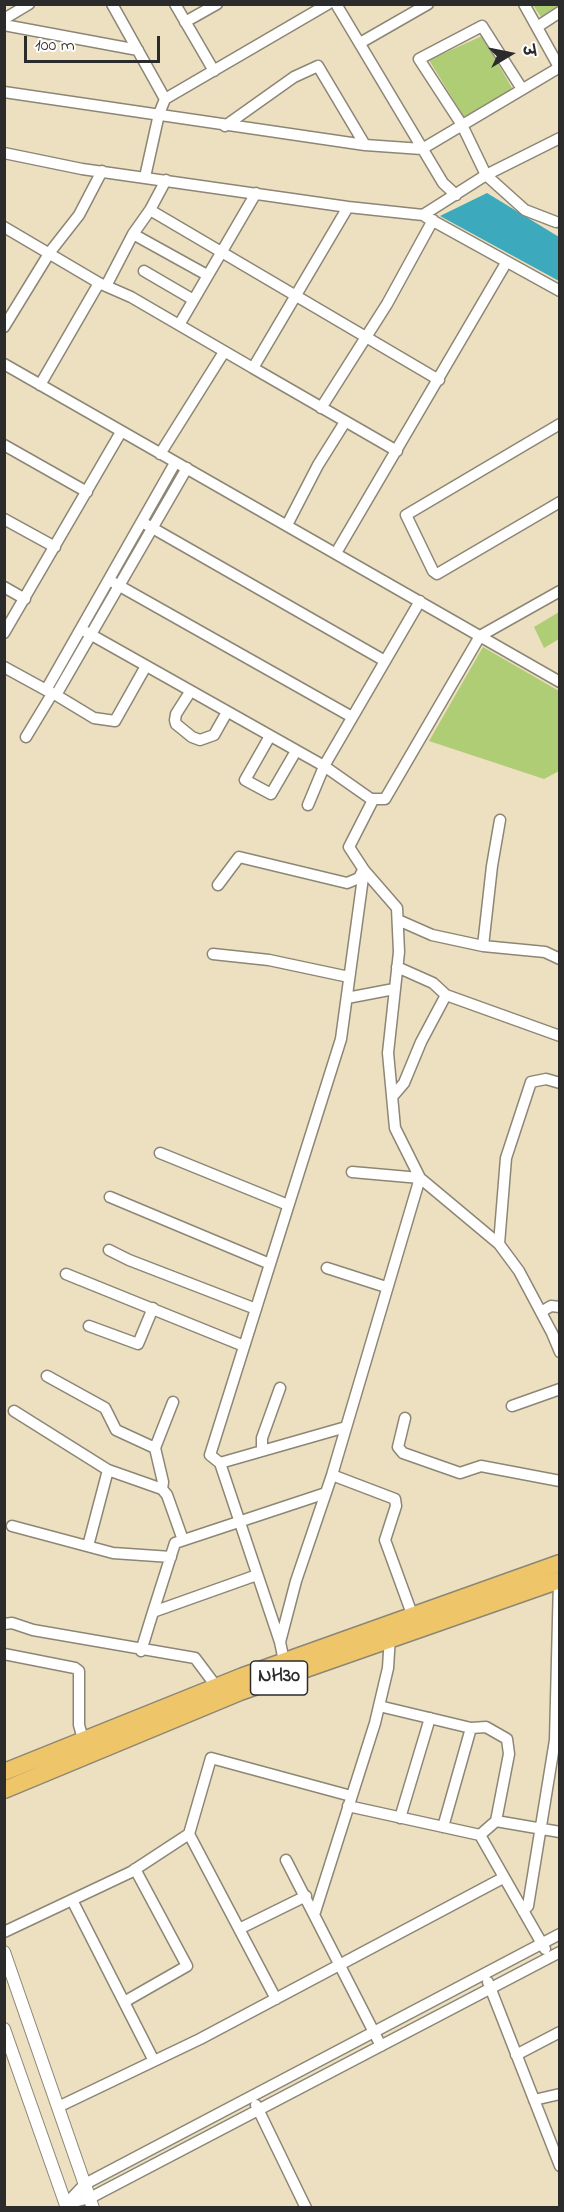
<!DOCTYPE html>
<meta charset="utf-8">
<style>
body{margin:0}
#map{position:relative;width:564px;height:2212px;overflow:hidden;background:#ede0c0;font-family:"Indie Flower","Playpen Sans Deva",sans-serif}
canvas{display:block}
.frame{position:absolute;inset:0;border:6px solid #2b2b2b;pointer-events:none}
.north{position:absolute;left:480px;top:24px;width:60px;height:60px;-webkit-text-stroke:4px #fff;paint-order:stroke;rotate:80deg;font-size:16px;font-weight:700;line-height:24px;text-align:center;color:#2b2b2b}
.north::after{content:'';display:block;margin:auto;width:21px;height:27px;background:#2b2b2b;clip-path:polygon(50% 0,100% 100%,50% 72%,0 100%)}
.scale{position:absolute;left:24px;top:36px;width:136px;height:27px;box-sizing:border-box;border:3px solid #2b2b2b;border-top:0;padding-left:8px;font-size:18px;line-height:21px;white-space:nowrap;color:#2b2b2b;-webkit-text-stroke:4px #fff;paint-order:stroke}
</style>
<div id="map">
<canvas width="564" height="2212"></canvas>
<div class="frame"></div>
<div class="north">उ</div>
<div class="scale">100 m</div>
</div>
<script>
const c = document.querySelector('canvas').getContext('2d');
c.lineJoin = 'round';
function fillPath(path, color) { c.fillStyle = color; c.fill(path, 'evenodd'); }
const poly = rows => new Path2D(rows.map(r => 'M' + r).join(''));
function trace(path, color, width, dash) { c.strokeStyle = color; c.lineWidth = width; c.lineCap = dash ? 'butt' : 'round'; c.setLineDash(dash || []); c.stroke(path); }
function write(font, color, halo, rows, align = 'center') {
  c.font = font + ' "Indie Flower",sans-serif'; c.lineWidth = 4.5; c.setLineDash([]); c.textBaseline = 'middle'; c.strokeStyle = halo; c.fillStyle = color; for (const [text, x, y, turn = 0] of rows) {
    c.save(); c.translate(x, y); c.rotate((+turn || 0) * Math.PI / 180); c.textAlign = isNaN(turn) ? turn : align; if (halo) c.strokeText(text, 0, 0); c.fillText(text, 0, 0); c.restore();
  }
}
fillPath(poly([
 [533,5,559,5,541,17],
 [482,36,512,88,467,122,429,60],
 [559,612,559,639,544,648,534,627],
 [483,647,559,691,559,771,544,779,429,741]
]), '#aecd74');
fillPath(poly([
 [487,193,559,237,559,281,440,216]
]), '#3da9bc');
const minor = poly([
 [112,4,165,99],
 [175,4,214,71],
 [336,4,443,183,456,195],
 [524,4,559,67],
 [4,19,29,4],
 [185,22,217,4],
 [4,25,138,50],
 [537,27,560,12],
 [360,43,428,4],
 [522,89,482,26,419,59,462,125,486,175,525,210,556,222],
 [4,92,365,145,422,149,560,67],
 [225,126,294,77,318,66,365,145],
 [4,153,82,169,348,207,423,215,486,175,560,138],
 [145,177,159,114,165,99,328,4],
 [348,207,253,368,397,451],
 [150,210,439,380],
 [426,217,560,291],
 [4,227,99,283],
 [133,234,207,275],
 [144,271,192,299],
 [106,286,133,234,150,210,166,180],
 [179,325,256,193],
 [4,327,50,252,79,215,102,171],
 [4,364,560,682],
 [40,385,99,283,131,297,253,368],
 [321,408,387,304,433,220],
 [560,424,406,515,433,571,437,574,560,502],
 [4,445,87,492],
 [160,454,224,352],
 [4,519,55,547],
 [142,522,385,661],
 [287,525,318,465,345,422],
 [336,553,506,263],
 [109,580,352,717],
 [4,587,25,599],
 [81,629,324,766,420,601],
 [4,633,121,432],
 [4,667,46,690,175,463],
 [46,690,56,695,187,468],
 [190,692,176,714,175,720,176,724,192,737,200,740,214,735,227,712],
 [56,695,94,718,115,721,146,666],
 [270,736,245,780,271,794,296,751],
 [26,737,52,694],
 [324,766,371,799,385,799,480,636,560,591],
 [373,800,349,847,364,870,397,908,399,952,388,1053,395,1128,420,1178,499,1244,519,1271,552,1333,560,1352],
 [308,805,323,769],
 [218,885,239,857,347,883,359,878,363,870],
 [398,920,432,935,483,946,545,952,560,959],
 [483,946,492,866,500,820],
 [213,954,269,960,349,977],
 [397,967,433,983,446,995,560,1036],
 [347,998,394,989],
 [392,1097,404,1083,421,1042,446,995],
 [160,1153,288,1205],
 [352,1172,420,1178],
 [110,1197,270,1264,210,1455,220,1463],
 [499,1244,506,1158,531,1082,546,1079,560,1083],
 [109,1250,129,1260,256,1309],
 [270,1264,341,1039,364,870],
 [327,1268,386,1287],
 [66,1274,244,1346],
 [541,1312,551,1306,560,1307],
 [89,1326,138,1344,153,1308],
 [47,1376,105,1408,116,1430,155,1448],
 [173,1402,155,1448,163,1482,162,1489,167,1495,183,1540],
 [512,1406,560,1389],
 [14,1411,108,1470,162,1489],
 [405,1418,398,1447,403,1453,460,1473,481,1466,560,1481],
 [262,1451,262,1438,280,1388],
 [332,1475,395,1499,396,1506,385,1540,412,1614],
 [12,1526,113,1553,171,1557],
 [88,1546,108,1470],
 [257,1575,153,1612,175,1543,326,1493],
 [4,1624,12,1623,33,1630,195,1658,216,1686],
 [280,1642,220,1463,346,1427],
 [141,1651,153,1612],
 [4,1654,75,1668,79,1671,79,1725,83,1739],
 [284,1661,280,1642,296,1581,332,1475,420,1178],
 [379,1706,471,1728,486,1727,507,1739,509,1754,496,1821],
 [348,1806,480,1835,545,1949],
 [400,1818,430,1718],
 [443,1827,471,1728],
 [480,1835,496,1821,560,1832],
 [286,1860,381,2046],
 [72,1900,154,2061],
 [523,1911,528,1906,555,1740,559,1580],
 [315,1912,375,1723,388,1668,390,1636],
 [239,1929,306,1896],
 [4,1932,131,1872,189,1834],
 [488,1982,560,2166],
 [276,1999,189,1834,211,1758,351,1796],
 [124,2002,187,1966,135,1869],
 [516,2055,560,2032],
 [534,2100,560,2094],
 [256,2105,306,2208],
 [58,2107,200,2039,503,1878],
 [66,2204,85,2184,560,1934],
 [66,2204,90,2198,560,1952]
]);
const tertiary = poly([
 [4,1952,93,2208],
 [4,2029,67,2208]
]);
const trunk = poly([
 [4,1772,243,1676,560,1563],
 [4,1790,240,1692,560,1580]
]);
trace(minor, '#8c8676', 13);
trace(tertiary, '#8c8676', 14);
trace(trunk, '#8c8676', 19);
trace(minor, '#fff', 10);
trace(tertiary, '#fff', 12);
trace(trunk, '#eec569', 16);
for (const [x, y, w] of [
 [279,1678,57]
]) { const box = new Path2D(); box.roundRect(x - w / 2, y - 17, w, 34, 4.5); c.fillStyle = '#fff'; c.fill(box); trace(box, '#2b2b2b', 1.5); }
write('bold 20px', '#2b2b2b', null, [
 ["NH30",279,1678]
]);
</script>
